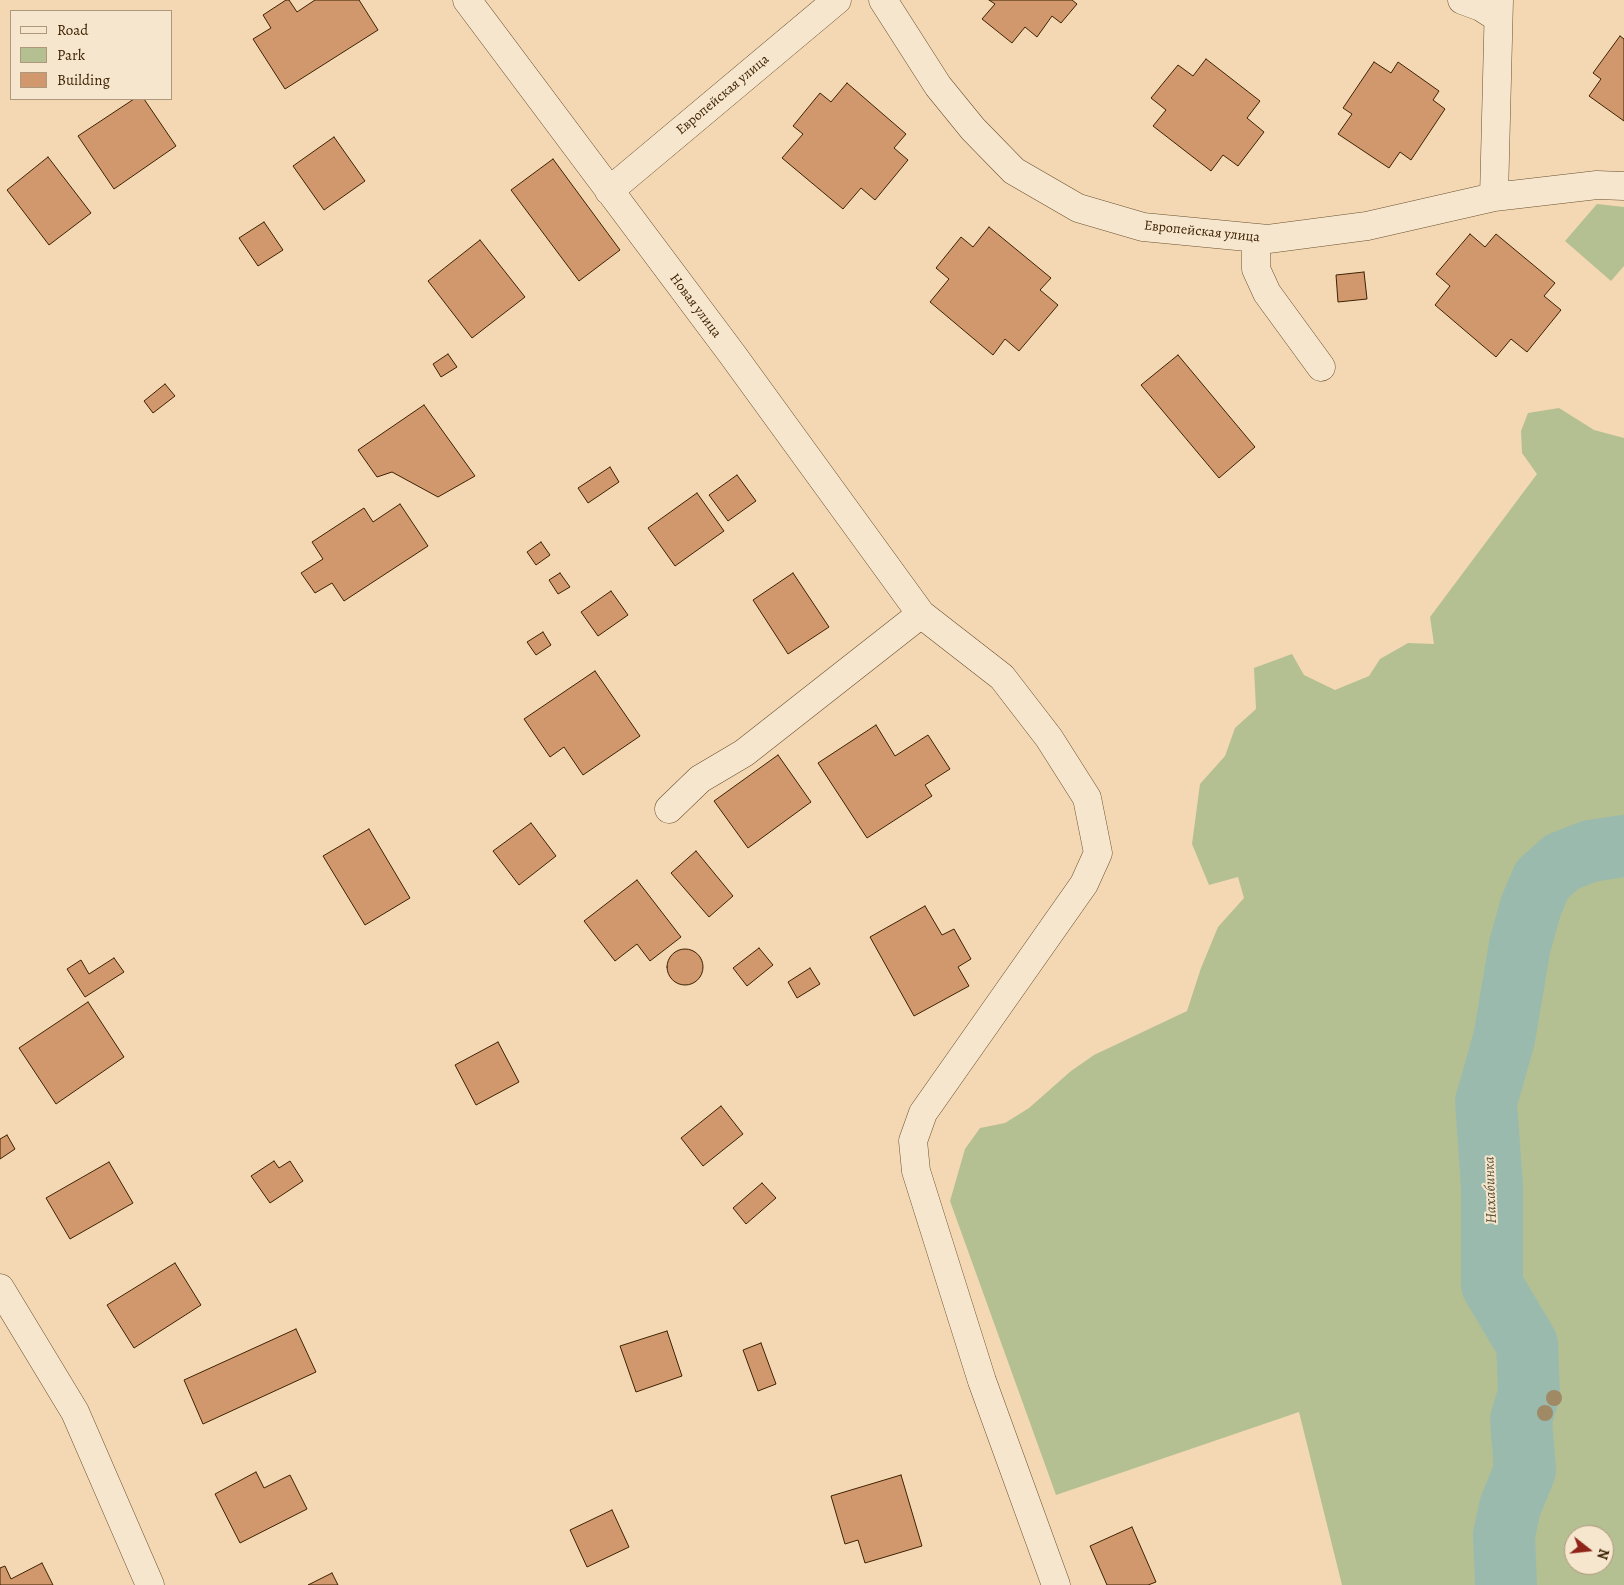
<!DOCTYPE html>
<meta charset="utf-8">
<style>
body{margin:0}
#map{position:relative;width:1624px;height:1585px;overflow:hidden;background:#f3d8b3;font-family:Alegreya,serif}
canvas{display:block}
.legend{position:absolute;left:10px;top:10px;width:162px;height:90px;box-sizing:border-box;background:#f7e6ce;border:1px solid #ad987c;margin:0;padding:6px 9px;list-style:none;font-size:15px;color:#3d2202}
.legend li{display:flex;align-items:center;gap:10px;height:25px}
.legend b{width:25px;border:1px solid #ad987c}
.north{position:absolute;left:1564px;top:1525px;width:50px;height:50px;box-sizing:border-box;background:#f7e6ce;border:1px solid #ad987c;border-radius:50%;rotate:106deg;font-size:14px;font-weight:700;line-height:20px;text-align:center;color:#3d2202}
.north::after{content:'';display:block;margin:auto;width:18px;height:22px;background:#8f2418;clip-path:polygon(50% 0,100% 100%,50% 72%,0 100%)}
</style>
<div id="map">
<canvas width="1624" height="1585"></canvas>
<ul class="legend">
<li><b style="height:6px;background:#f7e6ce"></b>Road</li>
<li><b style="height:14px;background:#b4c092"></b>Park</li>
<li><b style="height:14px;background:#d2986d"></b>Building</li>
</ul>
<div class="north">N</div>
</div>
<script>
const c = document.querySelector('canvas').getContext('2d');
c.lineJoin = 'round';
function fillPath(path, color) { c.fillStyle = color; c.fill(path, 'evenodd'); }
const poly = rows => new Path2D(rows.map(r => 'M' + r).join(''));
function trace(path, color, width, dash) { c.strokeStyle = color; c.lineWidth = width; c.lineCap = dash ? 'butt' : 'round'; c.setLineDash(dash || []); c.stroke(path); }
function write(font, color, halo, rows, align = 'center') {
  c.font = font + ' Alegreya,serif'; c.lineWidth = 4; c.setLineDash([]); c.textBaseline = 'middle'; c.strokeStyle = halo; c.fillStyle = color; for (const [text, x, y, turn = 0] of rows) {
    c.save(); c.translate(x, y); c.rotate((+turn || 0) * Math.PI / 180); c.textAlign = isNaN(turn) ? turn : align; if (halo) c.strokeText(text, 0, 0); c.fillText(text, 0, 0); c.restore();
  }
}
fillPath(poly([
 [1597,204,1624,207,1624,266,1611,281,1565,241],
 [1559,408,1594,430,1624,438,1624,1585,1342,1585,1299,1412,1056,1495,950,1201,965,1149,980,1128,1005,1123,1029,1108,1071,1071,1094,1055,1187,1011,1201,968,1218,927,1244,898,1238,877,1209,885,1192,844,1200,784,1225,756,1235,728,1256,709,1254,668,1292,654,1304,675,1335,690,1369,676,1380,659,1408,643,1434,644,1430,617,1537,474,1522,453,1521,431,1528,413],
 [1574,1535,1604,1535,1604,1565,1574,1565]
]), '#b4c092');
trace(poly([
 [1506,1585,1504,1535,1510,1507,1525,1470,1521,1420,1529,1393,1527,1344,1492,1285,1492,1187,1486,1102,1504,1039,1520,945,1531,906,1542,880,1562,862,1590,851,1624,846]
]), '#9bbaae', 62);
const building = poly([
 [286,0,289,0,297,12,315,0,359,0,378,30,285,89,253,39,271,28,263,15,286,0],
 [989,0,1072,0,1077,4,1061,23,1052,16,1037,37,1025,27,1012,43,982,19,995,4,989,0],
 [1620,36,1624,39,1624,121,1589,96,1601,79,1593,73,1620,36],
 [1206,59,1260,101,1247,118,1264,132,1238,166,1223,155,1211,171,1153,126,1166,110,1151,98,1178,65,1193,76,1206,59],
 [1374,62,1391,73,1398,62,1439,91,1433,100,1445,109,1411,160,1400,152,1389,168,1338,134,1352,114,1343,108,1374,62],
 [847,83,906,134,894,148,908,160,875,200,861,188,843,209,782,158,803,134,793,126,820,93,831,102,847,83],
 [134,99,144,99,176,146,114,189,78,136,134,99],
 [334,137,365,181,324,210,293,166,334,137],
 [48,157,91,213,49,245,7,190,48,157],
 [553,159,620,250,579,281,511,190,553,159],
 [264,222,283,250,258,266,239,238,264,222],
 [989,227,1051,278,1040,290,1058,305,1019,351,1005,339,993,355,930,302,949,279,936,268,961,237,973,247,989,227],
 [1470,234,1485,247,1496,234,1555,283,1544,296,1561,310,1527,352,1511,339,1496,357,1435,305,1450,286,1436,274,1470,234],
 [480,240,525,297,472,338,428,281,480,240],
 [1364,272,1367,299,1338,302,1336,275,1364,272],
 [448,354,457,367,441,377,433,364,448,354],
 [1178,355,1255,447,1219,478,1141,385,1178,355],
 [165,384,175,396,153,413,144,401,165,384],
 [424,405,475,476,438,497,392,472,377,477,358,450,424,405],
 [610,467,619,482,588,503,578,488,610,467],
 [737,475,756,501,728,521,709,495,737,475],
 [697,493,724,531,675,566,648,528,697,493],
 [400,504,428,546,344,601,332,583,315,593,301,573,323,559,312,542,364,508,373,522,400,504],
 [541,542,550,555,536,565,527,552,541,542],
 [560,573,570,587,558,594,549,580,560,573],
 [793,573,829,627,788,654,753,600,793,573],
 [611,591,628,615,598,636,581,612,611,591],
 [543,632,551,645,536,655,527,642,543,632],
 [595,671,640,736,583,775,564,747,550,757,524,719,595,671],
 [876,725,895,756,928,735,950,769,925,785,932,796,867,838,818,763,876,725],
 [778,755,811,802,748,848,714,801,778,755],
 [531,823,556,856,519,885,493,851,531,823],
 [369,829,410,898,365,925,323,856,369,829],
 [696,851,733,896,709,917,671,873,696,851],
 [637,880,681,937,650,961,637,944,615,961,584,921,637,880],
 [925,906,942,935,954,929,971,959,958,967,969,986,914,1016,870,937,925,906],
 [759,948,773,965,747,986,733,968,759,948],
 '667 967a18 18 0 1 1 36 0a18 18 0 1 1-36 0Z',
 [114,958,124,972,85,997,67,969,81,960,89,974,114,958],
 [810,968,820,984,797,998,788,982,810,968],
 [88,1002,124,1057,56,1104,19,1048,88,1002],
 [498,1042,519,1082,476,1105,455,1065,498,1042],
 [721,1106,743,1134,703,1166,681,1138,721,1106],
 [7,1135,15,1149,0,1159,0,1139,7,1135],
 [274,1161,279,1168,290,1161,303,1181,270,1203,251,1176,274,1161],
 [109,1162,133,1203,70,1239,46,1198,109,1162],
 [762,1183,776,1198,746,1224,733,1208,762,1183],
 [175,1263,201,1305,134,1348,107,1305,175,1263],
 [296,1329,316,1372,203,1424,184,1380,296,1329],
 [667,1331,682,1376,636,1392,620,1346,667,1331],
 [761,1343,776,1384,758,1391,743,1350,761,1343],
 [256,1472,264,1488,290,1475,307,1509,240,1543,215,1494,256,1472],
 [901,1475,922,1546,865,1563,858,1540,845,1544,831,1496,901,1475],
 [612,1510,629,1547,587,1567,570,1530,612,1510],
 [1132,1527,1156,1582,1148,1585,1107,1585,1090,1546,1132,1527],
 [42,1563,53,1585,0,1585,0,1568,5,1566,11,1579,42,1563],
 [332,1573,338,1585,308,1585,332,1573]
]);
fillPath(building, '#d2986d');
trace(building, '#3d2202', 1);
const minor = poly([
 [467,0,732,354,921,614,1002,677,1049,738,1087,798,1098,853,1084,884,923,1113,913,1141,916,1171,982,1381,1056,1585],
 [883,0,938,86,973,129,1014,171,1078,208,1143,227,1268,239,1367,226,1494,197,1597,185,1624,186],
 [1462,0,1481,7,1498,18],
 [609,191,837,0],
 [1494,197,1499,0],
 [1256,238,1256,269,1267,293,1321,367],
 [669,809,700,779,744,753,921,614],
 [0,1288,75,1412,150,1585]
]);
trace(minor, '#6a502e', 29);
trace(minor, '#f7e6ce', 28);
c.fillStyle = '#9f8a65';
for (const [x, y] of [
 [1554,1398],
 [1545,1413]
]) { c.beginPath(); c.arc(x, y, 8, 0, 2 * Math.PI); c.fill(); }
write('14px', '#3d2202', '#f7e6ce', [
 ["Европейская улица",723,95,-40],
 ["Европейская улица",1202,232,6],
 ["Новая улица",695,306,53]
]);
write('italic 15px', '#595036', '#f7e6ce', [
 ["Нахабинка",1491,1190,-92]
]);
</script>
